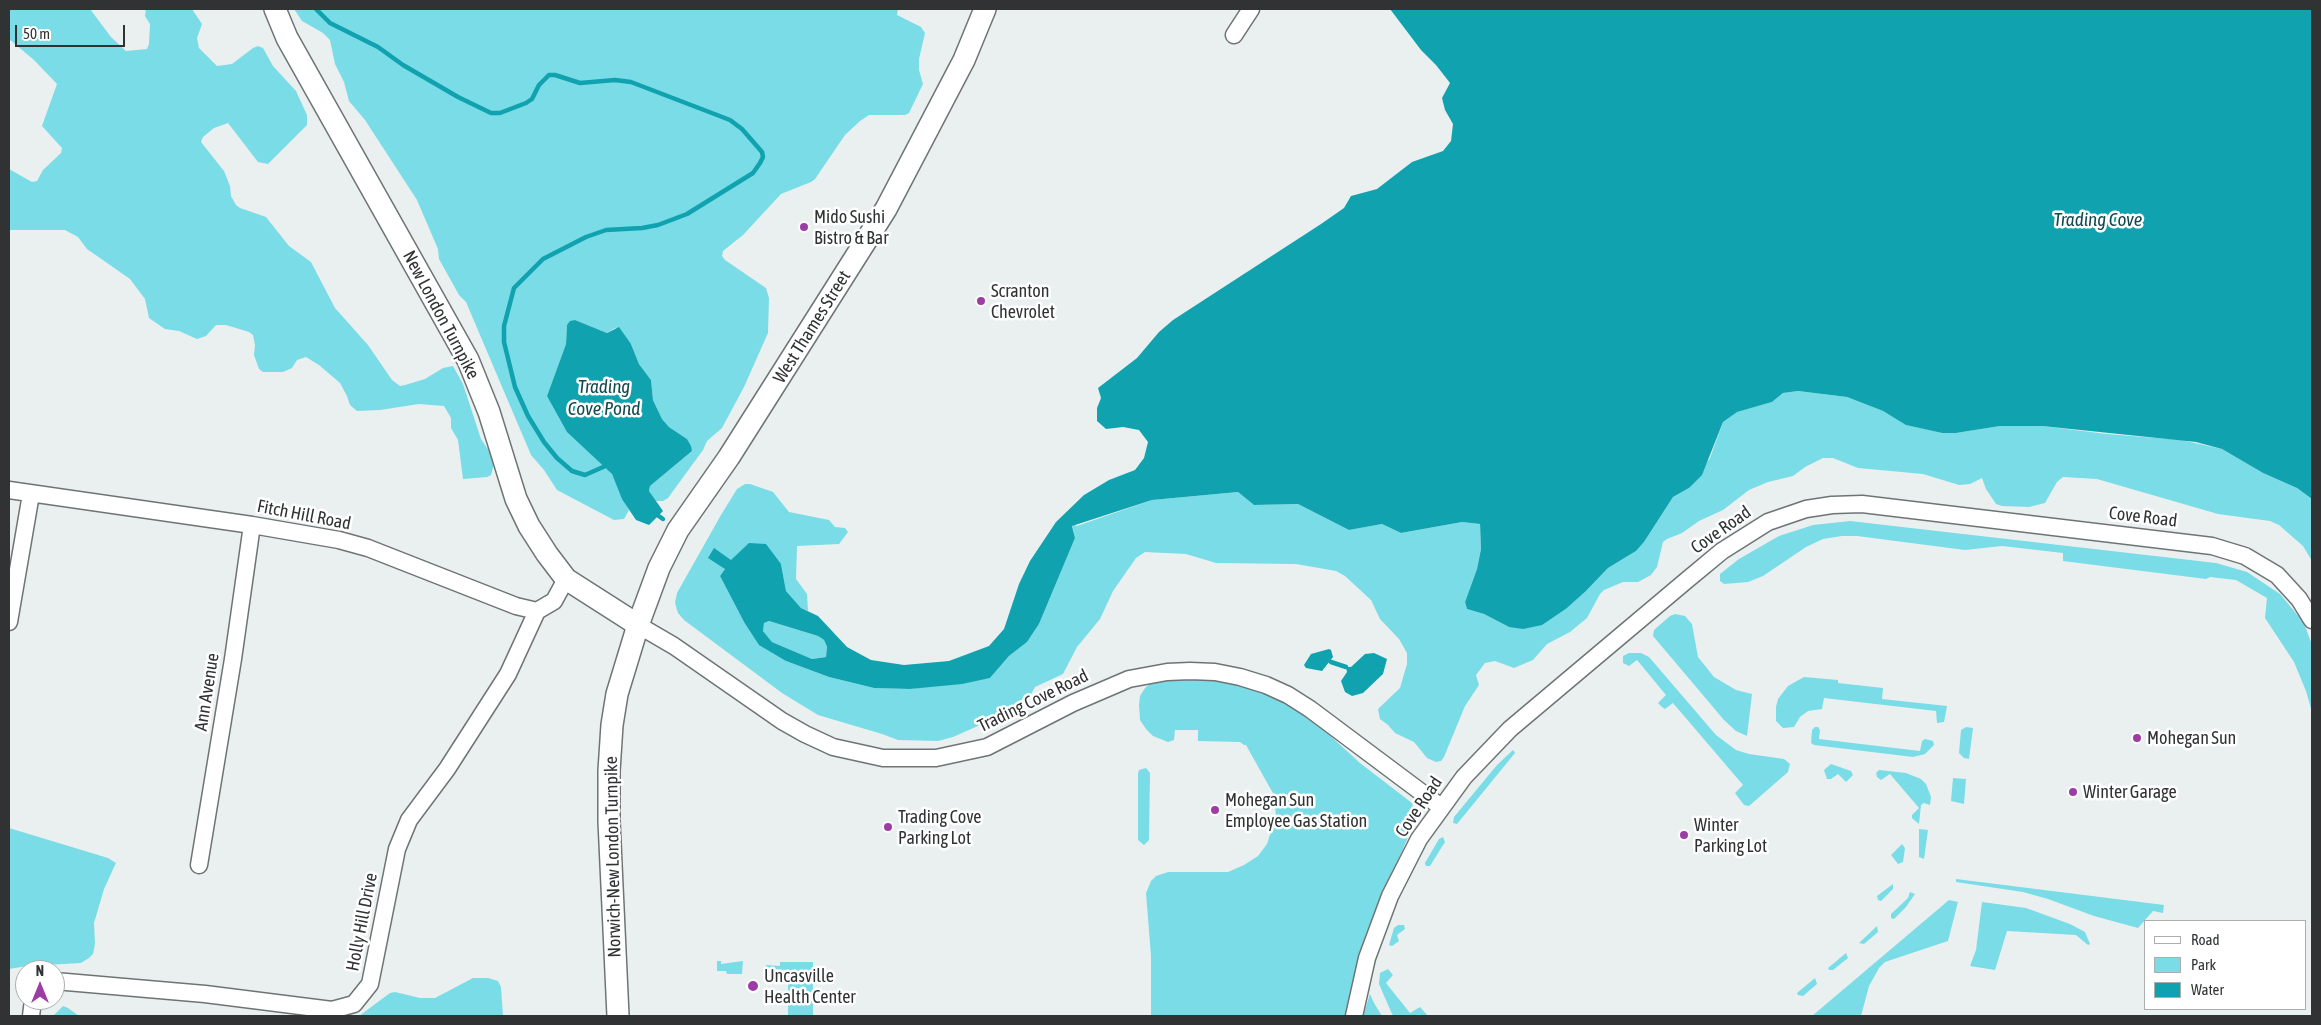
<!DOCTYPE html>
<style>
body{margin:0}
#map{position:relative;width:2321px;height:1025px;overflow:hidden;background:#eaf0f0;font-family:"Asap Condensed",sans-serif}
canvas{display:block}
.frame{position:absolute;inset:0;border:10px solid #303233;pointer-events:none}
.legend{position:absolute;left:2144px;top:920px;width:162px;height:90px;box-sizing:border-box;background:#fff;border:1px solid #acadad;margin:0;padding:6px 9px;list-style:none;font-size:15px;color:#303233}
.legend li{display:flex;align-items:center;gap:10px;height:25px}
.legend b{width:25px;border:1px solid #acadad}
.north{position:absolute;left:15px;top:960px;width:50px;height:50px;box-sizing:border-box;background:#fff;border:1px solid #acadad;border-radius:50%;rotate:0deg;font-size:14px;font-weight:700;line-height:20px;text-align:center;color:#303233}
.north::after{content:'';display:block;margin:auto;width:18px;height:22px;background:#9d3ca4;clip-path:polygon(50% 0,100% 100%,50% 72%,0 100%)}
.scale{position:absolute;left:15px;top:25px;width:110px;height:22px;box-sizing:border-box;border:2px solid #303233;border-top:0;padding-left:6px;font-size:15px;line-height:18px;white-space:nowrap;color:#303233;-webkit-text-stroke:4px #fff;paint-order:stroke}
</style>
<div id="map">
<canvas width="2321" height="1025"></canvas>
<div class="frame"></div>
<ul class="legend">
<li><b style="height:6px;background:#fff"></b>Road</li>
<li><b style="height:14px;background:#7adce6"></b>Park</li>
<li><b style="height:14px;background:#10a3af"></b>Water</li>
</ul>
<div class="north">N</div>
<div class="scale">50 m</div>
</div>
<script>
const c = document.querySelector('canvas').getContext('2d');
c.lineJoin = 'round';
function fillPath(path, color) { c.fillStyle = color; c.fill(path, 'evenodd'); }
const poly = rows => new Path2D(rows.map(r => 'M' + r).join(''));
function trace(path, color, width, dash) { c.strokeStyle = color; c.lineWidth = width; c.lineCap = dash ? 'butt' : 'round'; c.setLineDash(dash || []); c.stroke(path); }
function write(font, color, halo, rows, align = 'center') {
  c.font = font + ' "Asap Condensed",sans-serif'; c.lineWidth = 5; c.setLineDash([]); c.textBaseline = 'middle'; c.strokeStyle = halo; c.fillStyle = color; for (const [text, x, y, turn = 0] of rows) {
    c.save(); c.translate(x, y); c.rotate((+turn || 0) * Math.PI / 180); c.textAlign = isNaN(turn) ? turn : align; if (halo) c.strokeText(text, 0, 0); c.fillText(text, 0, 0); c.restore();
  }
}
fillPath(poly([
 [9,9,90,9,111,37,126,51,147,49,149,44,150,24,145,16,146,9,192,9,202,24,197,38,199,48,217,66,232,64,253,48,258,46,263,48,273,66,296,91,307,115,307,125,268,164,258,162,228,123,214,128,203,137,201,142,224,171,230,186,231,196,236,205,240,208,266,217,289,246,311,262,335,308,368,345,392,380,400,386,405,385,425,379,443,368,453,366,463,384,481,439,495,460,491,475,487,477,463,479,458,440,451,428,451,418,444,406,419,404,380,410,357,411,350,405,347,396,340,383,319,365,306,357,297,360,292,368,283,372,263,372,259,369,254,355,255,345,253,335,249,332,226,325,216,325,206,336,197,339,179,331,165,329,149,318,145,299,130,279,87,249,78,237,65,230,9,230,9,169,32,182,37,181,43,170,61,153,62,148,42,126,57,84,34,60,9,39],
 [294,9,898,9,897,15,921,27,925,33,919,59,919,70,923,84,909,113,905,115,869,115,860,121,845,135,815,179,811,182,781,194,743,235,723,251,722,256,725,260,766,288,769,298,768,333,744,387,722,428,707,441,703,450,668,498,663,501,655,501,649,491,650,486,692,451,687,439,669,427,662,419,653,400,651,380,639,364,631,344,615,328,607,333,575,320,567,325,566,344,547,396,612,474,629,510,624,519,614,520,557,490,544,470,531,455,466,302,459,295,439,259,438,249,417,200,365,120,349,101,344,82,335,64,330,40,323,33,302,21],
 [1798,391,1847,397,1883,411,1907,425,1942,433,1956,433,2000,426,2042,426,2107,434,2181,440,2222,449,2263,473,2297,488,2312,499,2312,561,2303,546,2279,525,2270,521,2218,514,2097,479,2063,477,2057,482,2045,503,2029,507,2002,506,1996,504,1986,489,1982,478,1970,484,1959,485,1923,474,1858,468,1833,458,1823,458,1805,467,1793,476,1768,482,1749,490,1723,510,1699,521,1682,533,1667,539,1663,542,1657,567,1651,575,1638,582,1623,582,1604,590,1600,594,1587,618,1570,632,1547,644,1533,660,1514,668,1495,661,1485,663,1476,675,1479,685,1465,706,1444,757,1441,761,1436,762,1427,758,1414,742,1395,733,1388,725,1380,719,1378,709,1400,688,1407,664,1407,653,1399,639,1380,619,1371,600,1345,576,1336,571,1296,564,1216,563,1186,554,1145,552,1136,558,1113,591,1100,619,1077,647,1063,674,1035,687,1030,696,1005,714,953,737,938,741,898,740,882,734,818,715,782,693,684,620,678,613,675,603,677,593,721,515,737,489,745,484,750,484,773,492,789,512,829,520,835,527,845,528,848,532,839,544,797,546,796,579,807,594,808,611,801,608,786,591,781,564,731,561,714,549,725,569,720,576,744,622,786,661,829,677,874,688,910,689,990,678,1009,656,1027,642,1039,624,1075,538,1072,524,1077,526,1152,500,1238,492,1254,505,1298,504,1349,530,1382,524,1401,533,1462,522,1480,524,1481,549,1477,569,1465,602,1467,609,1484,614,1509,627,1567,608,1586,591,1608,568,1636,551,1644,542,1673,497,1689,488,1710,458,1723,422,1736,412,1772,402,1783,393],
 [1850,521,2216,563,2247,572,2280,594,2304,623,2312,645,2312,712,2306,691,2294,662,2265,618,2267,598,2236,580,2210,577,2206,579,2063,561,2063,553,2002,546,1965,550,1857,536,1842,536,1823,539,1806,547,1763,576,1748,582,1724,584,1720,581,1720,574,1739,559,1779,536,1813,525],
 [1675,614,1685,616,1692,624,1698,657,1714,677,1736,690,1752,694,1747,736,1736,731,1724,720,1653,636,1654,630,1670,616],
 [769,621,818,636,824,640,827,648,826,657,812,659,772,642,763,631,764,623],
 [1629,653,1641,653,1649,657,1716,735,1736,750,1749,754,1784,759,1790,764,1788,772,1749,806,1744,805,1735,793,1743,785,1673,703,1665,709,1662,707,1658,703,1666,695,1637,660,1629,666,1623,663,1623,656],
 [1184,677,1216,680,1253,688,1287,702,1313,720,1360,763,1412,803,1415,815,1412,828,1366,934,1354,976,1346,1016,1151,1016,1151,956,1146,893,1151,881,1156,876,1168,872,1228,872,1244,865,1258,856,1267,844,1276,816,1274,795,1246,745,1244,745,1240,742,1198,741,1198,730,1175,730,1174,740,1168,742,1153,736,1146,729,1140,720,1139,705,1140,696,1145,688,1151,683],
 [1804,677,1838,680,1838,683,1883,688,1882,699,1947,706,1944,722,1937,723,1936,711,1824,698,1822,709,1808,711,1800,717,1794,727,1783,728,1776,721,1776,707,1778,699,1788,686],
 [1815,727,1818,727,1820,730,1819,739,1920,751,1922,741,1925,739,1933,741,1934,745,1925,754,1913,757,1814,745,1811,743,1812,730],
 [1966,727,1973,728,1969,759,1964,758,1959,753,1961,730],
 [1513,750,1515,753,1457,824,1453,823,1454,817,1497,765],
 [1831,764,1851,771,1853,775,1846,782,1838,774,1831,779,1827,779,1824,770],
 [1146,768,1150,773,1149,840,1144,845,1138,840,1138,774,1139,770],
 [1879,770,1906,773,1921,779,1926,784,1931,797,1930,805,1924,803,1921,805,1919,824,1912,818,1912,815,1919,808,1890,774,1881,780,1877,777,1876,773],
 [1953,778,1966,779,1964,804,1951,801],
 [9,828,108,858,116,863,104,889,94,923,95,944,93,954,89,958,81,963,27,966,9,969],
 [1919,829,1928,830,1924,859,1919,857],
 [1443,837,1445,842,1430,866,1426,866,1425,863,1439,839],
 [1902,844,1905,848,1903,862,1898,864,1891,855],
 [1956,879,2164,905,2163,913,2153,911,2138,928,2094,916,2048,899,2023,892,1956,882],
 [1893,884,1893,889,1881,901,1878,900,1877,896],
 [1910,892,1915,894,1906,907,1894,919,1891,918,1891,914,1908,898],
 [1949,900,1958,902,1948,941,1885,962,1879,968,1869,986,1861,1016,1812,1016],
 [1982,902,2026,908,2070,924,2085,932,2090,944,2088,945,2076,935,2007,931,1995,970,1970,966,1976,950],
 [1398,925,1404,925,1405,929,1397,935,1399,941,1392,946,1389,945,1394,928],
 [1877,926,1878,932,1864,944,1859,943],
 [1846,953,1848,958,1833,970,1829,970,1828,968],
 [717,961,721,961,721,964,743,961,742,974,727,974,726,971,717,971],
 [780,962,813,962,813,976,788,977,788,970,766,969,766,965,780,966],
 [1388,969,1393,975,1386,983,1410,1013,1420,1007,1428,1016,1394,1016,1392,1014,1379,984,1380,973],
 [473,978,488,978,498,981,501,987,503,1016,359,1016,390,993,395,992,420,998,435,998],
 [1815,978,1817,984,1803,996,1798,995,1797,993],
 [813,979,813,992,788,992,788,980],
 [1370,994,1374,1003,1382,1016,1363,1016],
 [797,997,813,998,813,1016,788,1016,788,999],
 [63,1006,68,1008,79,1016,53,1016]
]), '#7adce6');
fillPath(poly([
 [1390,9,2312,9,2312,499,2297,488,2263,473,2222,449,2196,442,2042,426,2000,426,1956,433,1942,433,1906,425,1883,411,1847,397,1798,391,1783,393,1772,402,1737,412,1723,422,1702,475,1689,488,1673,497,1644,542,1636,551,1608,568,1586,591,1567,608,1542,625,1523,629,1509,627,1484,614,1467,609,1465,602,1477,569,1481,549,1480,524,1462,522,1401,533,1382,524,1349,530,1298,504,1254,505,1238,492,1152,500,1072,526,1075,538,1039,624,1027,642,1009,656,990,678,962,684,910,689,874,688,829,677,786,661,759,645,744,622,720,576,725,569,708,558,714,548,731,560,749,543,766,544,781,564,786,591,801,608,818,616,847,647,871,660,904,665,949,661,989,646,1004,629,1019,584,1030,561,1056,522,1084,495,1109,480,1135,470,1144,458,1148,442,1139,430,1123,427,1106,429,1097,421,1097,408,1101,398,1098,388,1137,358,1159,332,1173,320,1321,224,1344,208,1351,196,1377,189,1412,162,1443,151,1451,141,1453,124,1445,110,1442,98,1450,83,1436,65,1421,50],
 [769,621,818,636,824,640,827,647,826,657,812,659,772,642,763,631,764,623],
 [575,320,607,333,619,327,631,344,639,364,651,380,653,400,662,419,669,427,687,439,691,446,692,451,650,486,649,491,663,511,649,525,636,520,622,499,612,474,567,432,547,396,566,344,567,325,570,321],
 [1329,649,1331,650,1333,657,1322,671,1306,668,1304,665,1311,654],
 [1374,653,1387,659,1383,674,1363,693,1352,696,1345,692,1341,681,1347,672,1346,667,1351,667,1365,654]
]), '#10a3af');
trace(poly([
 [316,9,330,23,378,47,403,65,458,97,491,113,500,113,526,103,532,99,539,85,549,75,555,75,580,83,615,80,631,82,730,120,742,129,762,152,763,157,760,163,753,173,687,214,658,225,642,228,606,230,586,237,543,259,514,288,504,326,504,342,515,387,528,416,544,442,557,458,572,471,585,475,610,464],
 [653,512,663,519],
 [1331,662,1346,667]
]), '#10a3af', 4.5);
const minor = poly([
 [1234,35,1251,9],
 [9,490,252,525,339,540,368,548,516,606,537,611,554,601,566,579],
 [9,622,31,494],
 [638,625,674,646,782,721,805,734,833,747,883,758,936,758,987,747,1073,703,1129,679,1167,672,1190,671,1215,672,1240,677,1266,685,1288,695,1310,709,1441,807],
 [199,865,233,659,252,525],
 [55,981,205,994,332,1010,354,1004,370,984,397,849,409,820,447,769,508,674,537,611],
 [31,1016,33,1000],
 [1354,1016,1367,958,1390,896,1419,839,1464,777,1510,729,1687,580,1722,551,1768,522,1806,509,1832,505,1862,504,2212,546,2245,556,2277,575,2299,599,2312,620]
]);
const major = poly([
 [275,9,287,38,468,360,489,412,516,499,529,526,547,554,566,579,638,625],
 [618,1016,609,821,609,771,612,725,617,694,638,625,659,568,678,530,729,457,886,209,964,60,985,9]
]);
trace(minor, '#6e7474', 19);
trace(major, '#6e7474', 24);
trace(minor, '#fff', 16);
trace(major, '#fff', 21);
for (const [x, y, r, color] of [
 [804,227,5,"#9d3ca4"],
 [981,301,5,"#9d3ca4"],
 [2137,738,5,"#9d3ca4"],
 [2073,792,5,"#9d3ca4"],
 [1215,810,5,"#9d3ca4"],
 [888,827,5,"#9d3ca4"],
 [1684,835,5,"#9d3ca4"],
 [753,986,6,"#9d3ca4"]
]) { const dot = new Path2D(); dot.arc(x, y, r, 0, 2 * Math.PI); c.fillStyle = color; c.fill(dot); trace(dot, '#fff', 2); }
write('18px', '#303233', '#fff', [
 ["Mido Sushi",814,217],
 ["Bistro & Bar",814,238],
 ["Scranton",991,291],
 ["Chevrolet",991,312],
 ["Mohegan Sun",2147,738],
 ["Winter Garage",2083,792],
 ["Mohegan Sun",1225,800],
 ["Employee Gas Station",1225,821],
 ["Trading Cove",898,817],
 ["Parking Lot",898,838],
 ["Winter",1694,825],
 ["Parking Lot",1694,846],
 ["Uncasville",764,976],
 ["Health Center",764,997]
], 'left');
write('18px', '#303233', '#fff', [
 ["New London Turnpike",441,315,62],
 ["West Thames Street",812,327,-58],
 ["Fitch Hill Road",304,515,11],
 ["Cove Road",2143,517,7],
 ["Cove Road",1721,530,-35],
 ["Ann Avenue",207,692,-81],
 ["Trading Cove Road",1033,701,-26],
 ["Cove Road",1419,807,-56],
 ["Norwich-New London Turnpike",613,857,-91],
 ["Holly Hill Drive",362,922,-79]
]);
write('italic 19px', '#12494e', '#fff', [
 ["Trading Cove",2098,220],
 ["Trading",604,387],
 ["Cove Pond",604,409]
]);
</script>
